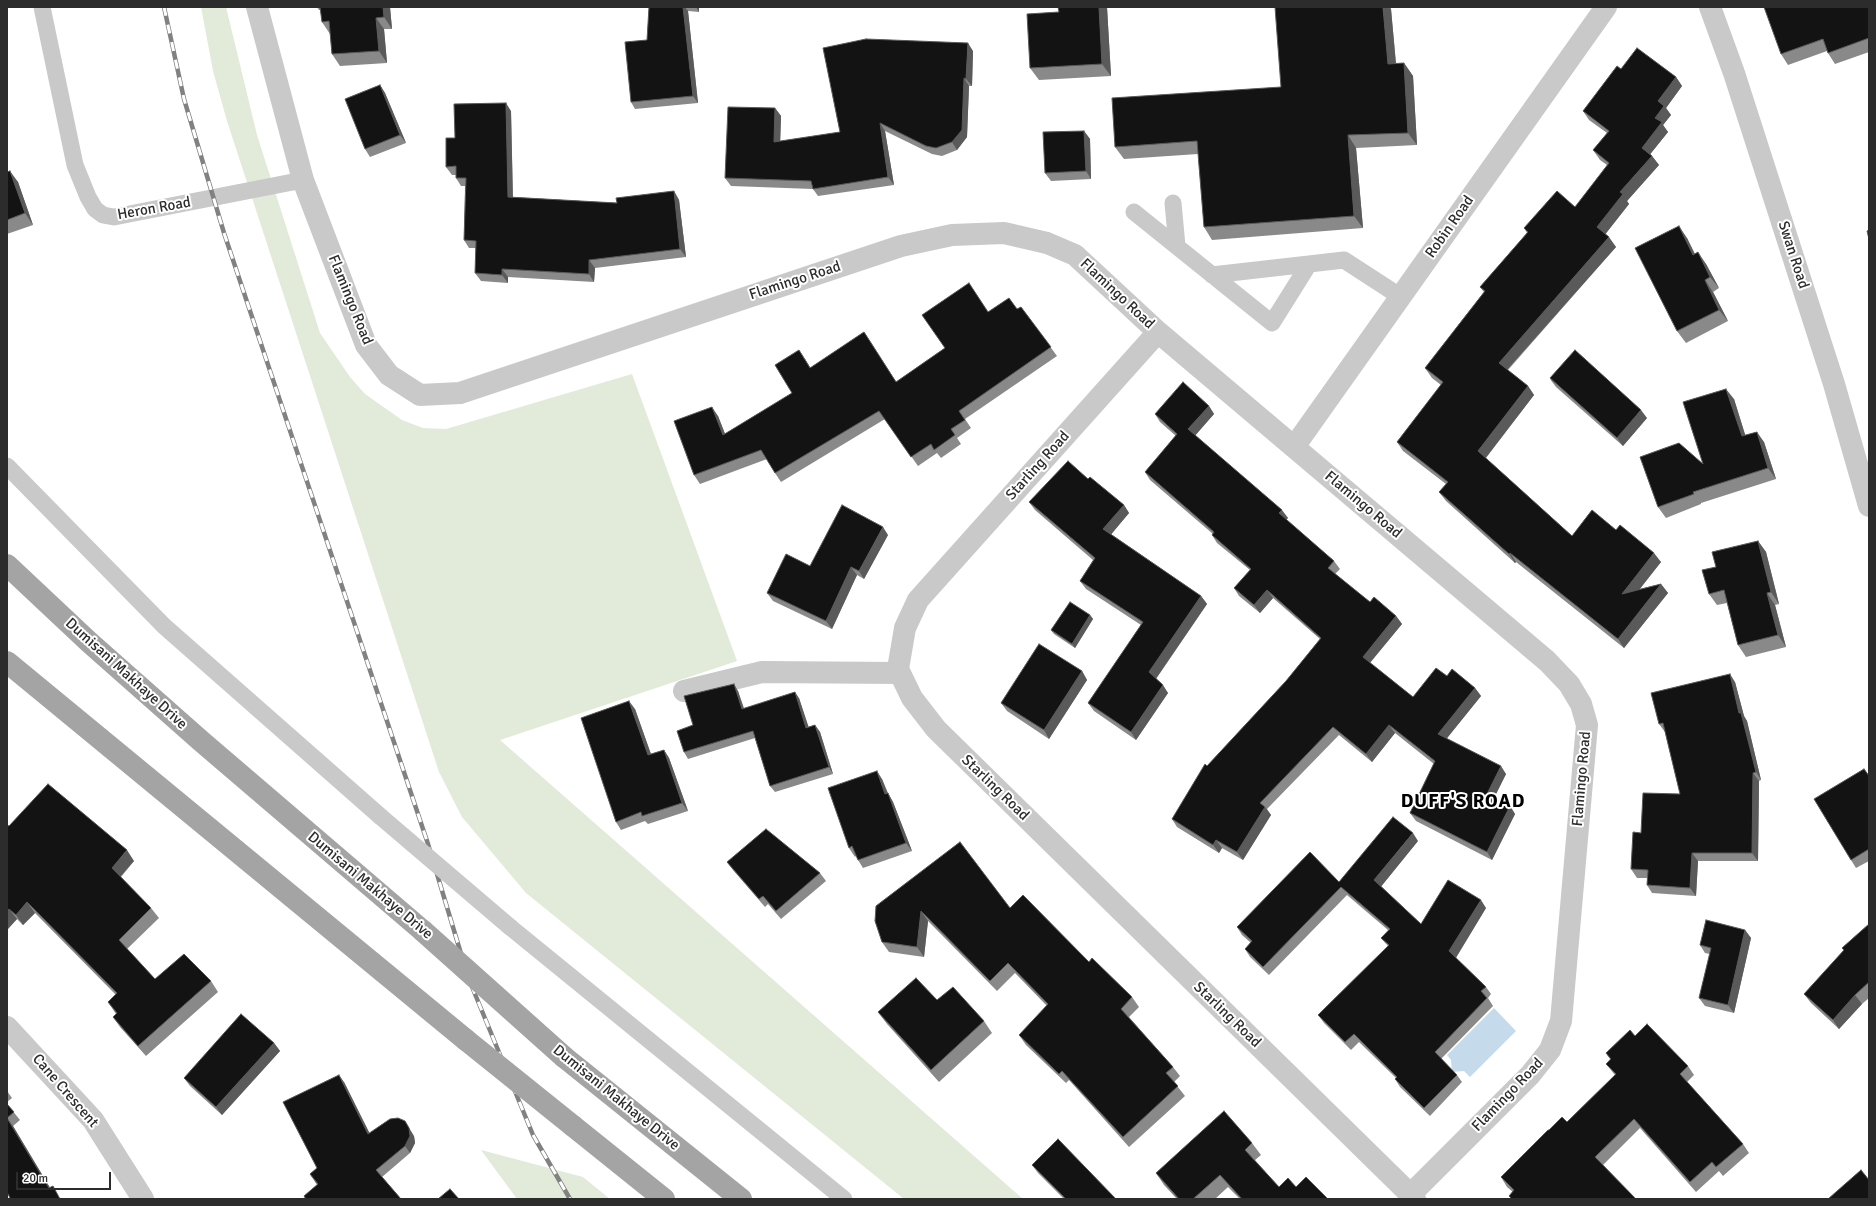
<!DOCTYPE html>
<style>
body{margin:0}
#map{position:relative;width:1876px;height:1206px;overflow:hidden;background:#fff;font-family:Signika,sans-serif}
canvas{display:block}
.frame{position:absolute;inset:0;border:8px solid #2c2c2c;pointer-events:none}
.scale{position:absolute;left:16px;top:1172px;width:95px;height:18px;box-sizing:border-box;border:2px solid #2c2c2c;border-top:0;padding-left:5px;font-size:12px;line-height:14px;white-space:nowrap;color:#2c2c2c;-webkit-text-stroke:3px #fff;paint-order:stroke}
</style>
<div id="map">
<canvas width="1876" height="1206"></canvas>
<div class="frame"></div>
<div class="scale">20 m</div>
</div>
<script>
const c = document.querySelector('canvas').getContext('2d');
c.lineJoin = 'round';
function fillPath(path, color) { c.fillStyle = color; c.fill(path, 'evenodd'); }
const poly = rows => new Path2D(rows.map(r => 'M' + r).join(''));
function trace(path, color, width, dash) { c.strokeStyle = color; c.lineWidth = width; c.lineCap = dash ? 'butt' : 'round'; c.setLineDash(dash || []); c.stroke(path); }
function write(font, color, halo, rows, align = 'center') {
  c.font = font + ' Signika,sans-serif'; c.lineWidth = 4; c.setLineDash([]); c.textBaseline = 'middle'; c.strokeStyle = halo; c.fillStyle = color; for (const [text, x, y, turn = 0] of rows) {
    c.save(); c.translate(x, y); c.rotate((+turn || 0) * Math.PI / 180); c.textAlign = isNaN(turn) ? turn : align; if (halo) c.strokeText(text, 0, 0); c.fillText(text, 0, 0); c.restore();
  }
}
fillPath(poly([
 [201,7,226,7,257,135,320,333,350,377,365,394,402,420,423,428,446,429,632,374,737,661,500,740,1023,1199,904,1199,526,893,462,817,439,772,227,121,213,71],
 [481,1150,583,1177,610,1199,517,1199]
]), '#e2ead9');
fillPath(poly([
 [1494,1008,1516,1031,1470,1077,1464,1071,1452,1072,1451,1060,1447,1055]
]), '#c5dbeb');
trace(poly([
 [42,7,75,165,88,197,95,209,103,215,114,217,303,180],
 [1173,203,1177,246],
 [1134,212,1272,323,1309,264,1344,260,1401,297],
 [1212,275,1309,264],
 [7,466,164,626,381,817],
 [510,927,844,1199]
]), '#c9c9c9', 17);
trace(poly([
 [257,7,303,180,366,345,389,375,420,395,460,393,901,246,952,235,1004,233,1047,243,1075,255,1158,332,1547,661,1569,684,1581,704,1587,725,1561,1021,1550,1050,1530,1075,1410,1195],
 [1710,7,1734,73,1834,384,1869,506],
 [1158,332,918,600,905,628,898,669,912,698,936,729,1415,1199],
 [1294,447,1606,7],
 [684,691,762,672,899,673],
 [7,1027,93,1120,143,1199]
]), '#c9c9c9', 22);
trace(poly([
 [7,565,89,642,201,741,423,931],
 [7,662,466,1040],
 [564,1057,741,1199],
 [573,1126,664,1199]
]), '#a4a4a4', 22);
const rail = poly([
 [164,7,184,99,224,233,428,844,468,977,533,1135,570,1199]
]);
trace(rail, '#818181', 4.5);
trace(rail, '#fff', 3, [9]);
trace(poly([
 [381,817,510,927]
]), '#c9c9c9', 17);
trace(poly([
 [423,931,564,1057],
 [466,1040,573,1126]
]), '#a4a4a4', 22);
fillPath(poly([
 [317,7,390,7,392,29,384,29,387,63,340,66,332,54,330,34,322,22,321,10,319,10],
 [649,7,699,7,699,12,688,11,698,103,635,109,631,102,647,40],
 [1107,7,1111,76,1039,80,1030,68,1059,12],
 [1869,7,1869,52,1835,64,1828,53,1827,51,1788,65,1781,54],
 [1391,9,1396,63,1404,63,1413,76,1417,145,1356,148,1363,228,1212,240,1204,227,1198,154,1124,159,1115,147,1281,87],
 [973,51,972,86,969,86,967,137,957,150,942,156,932,154,885,131,894,185,818,196,813,189,731,186,725,178,775,108,781,116,780,141,840,132],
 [1621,69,1676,77,1682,86,1666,108,1671,115,1663,125,1668,132,1650,154,1652,156,1659,165,1627,201,1629,204,1605,234,1616,247,1508,370,1528,386,1534,395,1486,458,1572,536,1616,530,1661,562,1639,589,1661,584,1668,593,1624,648,1516,562,1515,563,1446,501,1439,492,1446,484,1403,451,1397,442,1441,385,1432,378,1425,368,1484,292,1480,287,1527,233,1524,228,1575,207,1607,165,1600,160,1593,150,1607,133,1589,120,1583,111],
 [380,85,385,93,406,143,370,157,365,149],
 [511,111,513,197,617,203,674,191,679,200,686,257,595,268,594,282,508,277,508,283,481,281,475,273,476,248,469,248,464,240,465,186,461,186,456,178,456,175,452,175,446,167,455,138],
 [1084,131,1090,139,1091,179,1051,181,1045,173],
 [7,172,18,182,33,225,7,234],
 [1687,238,1695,254,1706,264,1719,288,1713,292,1728,321,1686,343,1677,331],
 [1021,307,1057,356,965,419,971,428,957,438,961,444,941,458,937,453,918,466,885,419,781,482,775,473,767,459,700,484,694,475,718,416,725,434,792,393,805,359,810,368,864,332,896,382,945,348,988,312,1017,309],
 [1550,379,1647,418,1623,446,1556,387],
 [1734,399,1745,435,1764,442,1776,479,1701,503,1701,504,1666,518,1658,507,1703,464],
 [1209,406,1214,414,1195,435,1288,518,1286,520,1334,561,1340,569,1335,574,1370,602,1396,616,1402,624,1370,663,1413,697,1447,676,1475,688,1481,696,1446,739,1506,774,1494,798,1510,806,1515,814,1492,860,1416,821,1410,813,1434,764,1395,733,1372,762,1339,735,1267,809,1271,815,1243,860,1222,848,1219,853,1177,827,1172,819,1207,766,1286,681,1320,639,1273,598,1260,613,1239,596,1234,588,1250,570,1217,543,1212,535,1213,534,1150,480,1145,472,1176,436,1160,422,1155,414],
 [1088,479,1124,505,1129,513,1111,534,1201,596,1207,604,1156,679,1168,693,1136,740,1094,711,1088,703,1141,625,1086,589,1080,581,1093,560,1035,510,1029,502],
 [888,535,864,579,857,575,832,629,773,601,767,593,810,566],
 [1758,541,1766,552,1779,604,1775,605,1786,647,1746,657,1738,645,1727,603,1717,605,1709,594,1716,567],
 [1090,615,1093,619,1075,648,1054,634,1051,630],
 [1082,671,1087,680,1049,739,1007,711,1001,703],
 [1735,682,1744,716,1747,721,1761,780,1759,781,1758,861,1698,861,1696,896,1652,893,1647,885,1647,878,1637,878,1631,869,1641,833,1680,794,1665,732,1659,724],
 [738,691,744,708,799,698,808,727,815,725,820,732,833,774,775,792,770,786,755,738,688,759,684,752,693,725],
 [635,709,651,754,664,750,669,758,688,811,648,824,645,821,621,830,616,822],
 [1864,769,1869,775,1869,861,1856,868,1851,860],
 [882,779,888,793,893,802,912,851,863,868,858,860,856,856,855,857,849,848],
 [9,826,134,861,121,877,151,908,159,918,127,949,155,979,211,981,218,992,146,1056,120,1027,113,1017,116,1014,108,1002,116,995,35,913,23,925,17,919,7,930],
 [1418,841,1381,886,1421,924,1486,908,1456,958,1486,987,1491,994,1488,998,1493,1006,1441,1059,1457,1075,1462,1082,1430,1116,1400,1087,1395,1079,1396,1078,1359,1042,1351,1050,1324,1023,1318,1015,1388,946,1381,938,1388,930,1347,895,1269,975,1250,957,1245,949,1251,943,1242,935,1237,927,1339,882],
 [727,862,820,873,826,881,781,919,768,904,765,907,733,870],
 [876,906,1010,908,1089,962,1132,997,1139,1007,1129,1017,1173,1067,1180,1076,1174,1082,1185,1096,1129,1147,1069,1080,1066,1083,1026,1045,1019,1035,1047,1006,1015,973,997,991,928,921,924,957,889,952,882,942],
 [1869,924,1869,998,1862,1004,1839,1029,1811,1003,1804,994,1844,951,1842,948],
 [1745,930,1751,938,1734,1013,1705,1006,1699,998,1710,954,1705,953,1700,945],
 [937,1000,984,1021,992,1033,939,1082,887,1024,878,1012],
 [1635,1036,1688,1066,1694,1075,1687,1082,1743,1144,1749,1153,1723,1176,1719,1171,1696,1192,1640,1128,1603,1165,1636,1199,1511,1199,1509,1196,1513,1192,1507,1187,1501,1177,1549,1130,1567,1122,1615,1075,1606,1064,1610,1059,1606,1053],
 [274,1043,280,1051,222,1115,190,1086,184,1078],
 [344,1082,369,1133,414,1136,415,1143,410,1153,382,1177,401,1199,305,1199,304,1196,317,1185,310,1174,317,1168],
 [7,1091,12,1098,7,1102],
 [7,1104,20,1120,13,1126,50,1188,58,1195,10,1198],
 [1252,1143,1261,1155,1255,1160,1279,1187,1296,1187,1328,1199,1240,1199,1228,1187,1215,1199,1177,1199,1164,1185,1156,1173],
 [1032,1165,1116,1199,1064,1199,1038,1173]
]), '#898989');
fillPath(poly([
 [383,7,390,7,392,29,384,17],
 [683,7,685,7,688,11,698,103,693,96],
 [696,7,699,7,699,12],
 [1099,7,1107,7,1111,76,1102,64],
 [1383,7,1390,7,1391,9,1397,76,1388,64],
 [376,18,384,29,387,63,379,51],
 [968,43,973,51,972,86,966,79],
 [1404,63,1413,76,1417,145,1408,133],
 [1676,77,1682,86,1666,108,1671,115,1663,125,1668,132,1648,157,1642,148,1655,118,1658,101],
 [964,78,969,86,967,137,957,150,952,142],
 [380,85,385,93,406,143,400,135],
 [506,103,511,111,513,205,508,197],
 [775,108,781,116,780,150,774,142],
 [880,123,885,131,894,185,888,177],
 [1084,131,1090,139,1091,179,1086,171],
 [1348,135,1356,148,1363,228,1354,216],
 [1652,156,1659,165,1627,201,1629,204,1604,236,1597,227,1620,192],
 [10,171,18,182,33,225,25,213],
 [674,191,679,200,686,257,680,249],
 [1679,226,1687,238,1701,267,1693,255],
 [1609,237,1616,247,1505,372,1499,363],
 [1698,252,1706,264,1719,288,1710,277],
 [589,260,595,268,594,282,589,274],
 [502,269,508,277,508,283,502,275],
 [1705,280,1713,292,1728,321,1719,310],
 [864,332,870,341,902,391,896,382],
 [799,350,805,359,816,377,810,368],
 [1528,386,1534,395,1484,460,1478,451],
 [1726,389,1734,399,1749,447,1742,436],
 [1209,406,1214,414,1194,437,1188,429],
 [712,407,718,416,729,444,723,435],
 [1641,410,1647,418,1623,446,1617,438],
 [1757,432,1764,442,1776,479,1768,468],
 [1124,505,1129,513,1109,537,1103,529],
 [1282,510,1288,518,1284,521,1279,513],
 [883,527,888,535,864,579,859,571],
 [1758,541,1766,552,1779,604,1771,592],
 [1510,553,1516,562,1515,563,1509,554],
 [1654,553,1661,562,1629,603,1622,594],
 [851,567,857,575,832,629,826,621],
 [1661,584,1668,593,1624,648,1618,639],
 [1267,590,1273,598,1260,613,1254,605],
 [1767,593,1775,605,1786,647,1778,635],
 [1201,596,1207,604,1155,680,1149,672],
 [1090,615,1093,619,1075,648,1072,644],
 [1396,616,1402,624,1368,665,1363,657],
 [1082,671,1087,680,1049,739,1044,730],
 [1730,674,1735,682,1744,716,1747,721,1761,780,1756,772,1739,713],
 [734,684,738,691,746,716,742,709],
 [1163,685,1168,693,1136,740,1131,732],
 [1475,688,1481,696,1444,742,1438,734],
 [795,692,799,698,811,734,806,728],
 [629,701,635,709,654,763,648,755],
 [815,725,820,732,833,774,829,767],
 [1389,725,1395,733,1372,762,1366,754],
 [664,750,669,758,688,811,682,803],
 [1501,766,1506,774,1492,802,1487,794],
 [877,771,882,779,891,802,885,794],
 [1753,773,1759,781,1758,861,1752,853],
 [888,793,893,802,912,851,906,843],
 [1510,806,1515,814,1492,860,1487,852],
 [1265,807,1271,815,1243,860,1237,852],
 [1413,833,1418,841,1380,888,1374,880],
 [1216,840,1222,848,1219,853,1213,845],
 [127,850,134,861,119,878,112,868],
 [1692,853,1698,861,1696,896,1690,888],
 [1481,900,1486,908,1455,959,1449,951],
 [27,902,35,913,23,925,16,915],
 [9,909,17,919,7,930,7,911],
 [921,911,928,921,924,957,917,947],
 [1745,930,1751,938,1734,1013,1728,1005],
 [1855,995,1862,1004,1839,1029,1833,1020],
 [274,1043,280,1051,222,1115,216,1107],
 [339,1075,344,1082,374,1142,368,1134],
 [7,1118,13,1126,55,1196,49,1188],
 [405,1121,414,1136,415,1143,410,1153,405,1146]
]), '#5a5a5a');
const building = poly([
 [320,7,383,7,384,17,376,18,379,51,332,54,329,21,322,22,320,7],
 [649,7,683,7,693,96,631,102,625,42,647,40,649,7],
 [1058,7,1099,7,1102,64,1030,68,1027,14,1059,12,1058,7],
 [1275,7,1383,7,1388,64,1404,63,1408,133,1348,135,1354,216,1204,227,1197,141,1115,147,1112,98,1281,87,1275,7],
 [1764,7,1869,7,1869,38,1828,53,1823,39,1781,54,1764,7],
 [866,39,968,43,966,79,964,78,962,130,952,142,936,148,926,146,880,123,888,177,813,189,811,181,725,178,728,107,775,108,774,142,840,132,823,48,866,39],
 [1637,48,1676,77,1658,101,1664,106,1655,118,1662,122,1642,148,1652,156,1620,192,1623,194,1597,227,1609,237,1499,363,1528,386,1478,451,1572,536,1592,510,1616,530,1620,525,1654,553,1622,594,1661,584,1618,639,1510,553,1509,554,1439,492,1448,482,1397,442,1443,382,1425,368,1485,291,1480,287,1528,232,1524,228,1557,191,1575,207,1609,163,1593,150,1609,131,1583,111,1617,66,1621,69,1637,48],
 [380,85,400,135,365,149,345,99,380,85],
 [506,103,508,197,617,203,616,198,674,191,680,249,589,260,589,274,502,269,502,275,475,273,476,241,464,240,466,178,456,178,456,166,446,167,446,138,455,138,454,104,506,103],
 [1084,131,1086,171,1045,173,1043,132,1084,131],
 [10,171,25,213,7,220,7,172,10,171],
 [1679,226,1693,255,1698,252,1710,277,1705,280,1719,310,1677,331,1635,248,1679,226],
 [1869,230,1869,239,1867,231,1869,230],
 [969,283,988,312,1009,298,1017,309,1021,307,1051,347,959,411,965,420,951,429,955,435,934,450,931,444,911,457,879,411,775,473,761,450,694,475,674,421,712,407,723,435,792,393,775,365,799,350,810,368,864,332,896,382,945,348,922,315,969,283],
 [1575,350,1641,410,1617,438,1550,378,1575,350],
 [1183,382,1209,406,1188,429,1282,510,1279,513,1334,561,1328,568,1370,602,1374,597,1396,616,1363,657,1413,697,1436,668,1447,676,1452,669,1475,688,1438,734,1501,766,1487,794,1510,806,1487,852,1410,813,1435,761,1389,725,1366,754,1333,727,1260,803,1265,807,1237,852,1216,840,1213,845,1172,819,1205,764,1207,766,1286,681,1321,638,1267,590,1254,605,1234,588,1251,569,1212,535,1214,532,1145,472,1177,434,1155,414,1183,382],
 [1726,389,1742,436,1757,432,1768,468,1693,492,1694,494,1658,507,1640,457,1679,443,1703,464,1683,402,1726,389],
 [1068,461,1088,479,1090,477,1124,505,1103,529,1201,596,1149,672,1163,685,1131,732,1088,703,1143,622,1080,581,1095,558,1029,502,1068,461],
 [842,505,883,527,859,571,851,567,826,621,767,593,786,554,810,566,842,505],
 [1758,541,1771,592,1767,593,1778,635,1738,645,1724,590,1709,594,1702,570,1716,567,1712,552,1758,541],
 [1070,602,1090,615,1072,644,1051,630,1070,602],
 [1039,644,1082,671,1044,730,1001,703,1039,644],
 [1730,674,1739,713,1741,713,1756,772,1753,773,1752,853,1692,853,1690,888,1647,885,1648,870,1631,869,1633,832,1641,833,1643,793,1680,794,1663,723,1659,724,1651,693,1730,674],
 [734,684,742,709,795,692,806,728,815,725,829,767,770,786,753,731,684,752,677,731,693,725,684,696,734,684],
 [629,701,648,755,664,750,682,803,642,816,641,812,616,822,581,718,629,701],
 [1864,769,1869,776,1869,849,1851,860,1814,799,1864,769],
 [877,771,885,794,888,793,906,843,858,860,852,846,849,848,828,788,877,771],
 [48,784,127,850,112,868,151,908,119,940,155,979,184,954,211,981,138,1046,113,1017,117,1013,108,1002,117,993,27,902,16,915,9,909,7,911,7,825,9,826,48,784],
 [1393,817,1413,833,1374,880,1421,924,1448,880,1481,900,1449,951,1486,987,1481,991,1487,998,1435,1052,1457,1075,1424,1108,1395,1079,1397,1077,1354,1034,1345,1042,1318,1015,1389,945,1381,938,1390,929,1341,887,1263,967,1245,949,1252,941,1237,927,1310,852,1339,882,1393,817],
 [766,829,820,873,776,911,763,896,759,899,727,862,766,829],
 [960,842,1010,908,1023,895,1089,962,1092,958,1132,997,1121,1009,1173,1067,1166,1073,1178,1086,1123,1137,1062,1071,1059,1074,1019,1035,1048,1004,1008,963,990,981,921,911,917,947,882,942,875,921,876,906,960,842],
 [1706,920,1745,930,1728,1005,1699,998,1711,948,1700,945,1706,920],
 [1869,924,1869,982,1855,995,1833,1020,1804,994,1844,950,1842,948,1869,924],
 [916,978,937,1000,953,987,984,1021,931,1070,878,1012,916,978],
 [241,1014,274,1043,216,1107,184,1078,241,1014],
 [1647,1024,1688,1066,1680,1074,1743,1144,1716,1167,1712,1162,1690,1182,1634,1119,1595,1157,1636,1199,1512,1199,1509,1196,1514,1190,1501,1177,1548,1130,1549,1130,1562,1117,1567,1122,1616,1074,1606,1064,1611,1059,1606,1053,1630,1030,1635,1036,1647,1024],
 [339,1075,368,1134,390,1119,398,1118,405,1121,409,1128,410,1136,405,1146,376,1170,401,1199,306,1199,304,1196,318,1184,310,1174,317,1168,283,1102,339,1075],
 [7,1104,14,1112,7,1118,49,1188,53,1186,60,1199,9,1199,10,1198,7,1192,7,1104],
 [1224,1111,1252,1143,1245,1150,1279,1187,1288,1178,1296,1187,1306,1177,1328,1199,1242,1199,1220,1175,1193,1199,1179,1199,1156,1173,1224,1111],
 [1058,1139,1116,1199,1066,1199,1032,1165,1058,1139],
 [1861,1170,1869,1180,1869,1199,1828,1199,1861,1170],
 [450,1189,459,1199,438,1199,450,1189]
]);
fillPath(building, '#131313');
trace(building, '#5a5a5a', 1);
write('15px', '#2c2c2c', '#fff', [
 ["Heron Road",154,209,-10],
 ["Robin Road",1450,227,-55],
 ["Swan Road",1793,255,72],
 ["Flamingo Road",795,281,-18],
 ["Flamingo Road",1117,294,43],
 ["Flamingo Road",350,300,68],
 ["Starling Road",1038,466,-48],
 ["Flamingo Road",1363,505,40],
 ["Dumisani Makhaye Drive",126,674,42],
 ["Flamingo Road",1582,779,-85],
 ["Starling Road",995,788,44],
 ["Dumisani Makhaye Drive",370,886,40],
 ["Starling Road",1227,1015,44],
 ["Cane Crescent",65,1091,49],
 ["Flamingo Road",1508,1095,-46],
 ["Dumisani Makhaye Drive",616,1098,39]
]);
c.letterSpacing = '1px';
write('bold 19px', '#000', '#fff', [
 ["DUFF'S ROAD",1463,802]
]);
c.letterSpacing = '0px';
</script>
